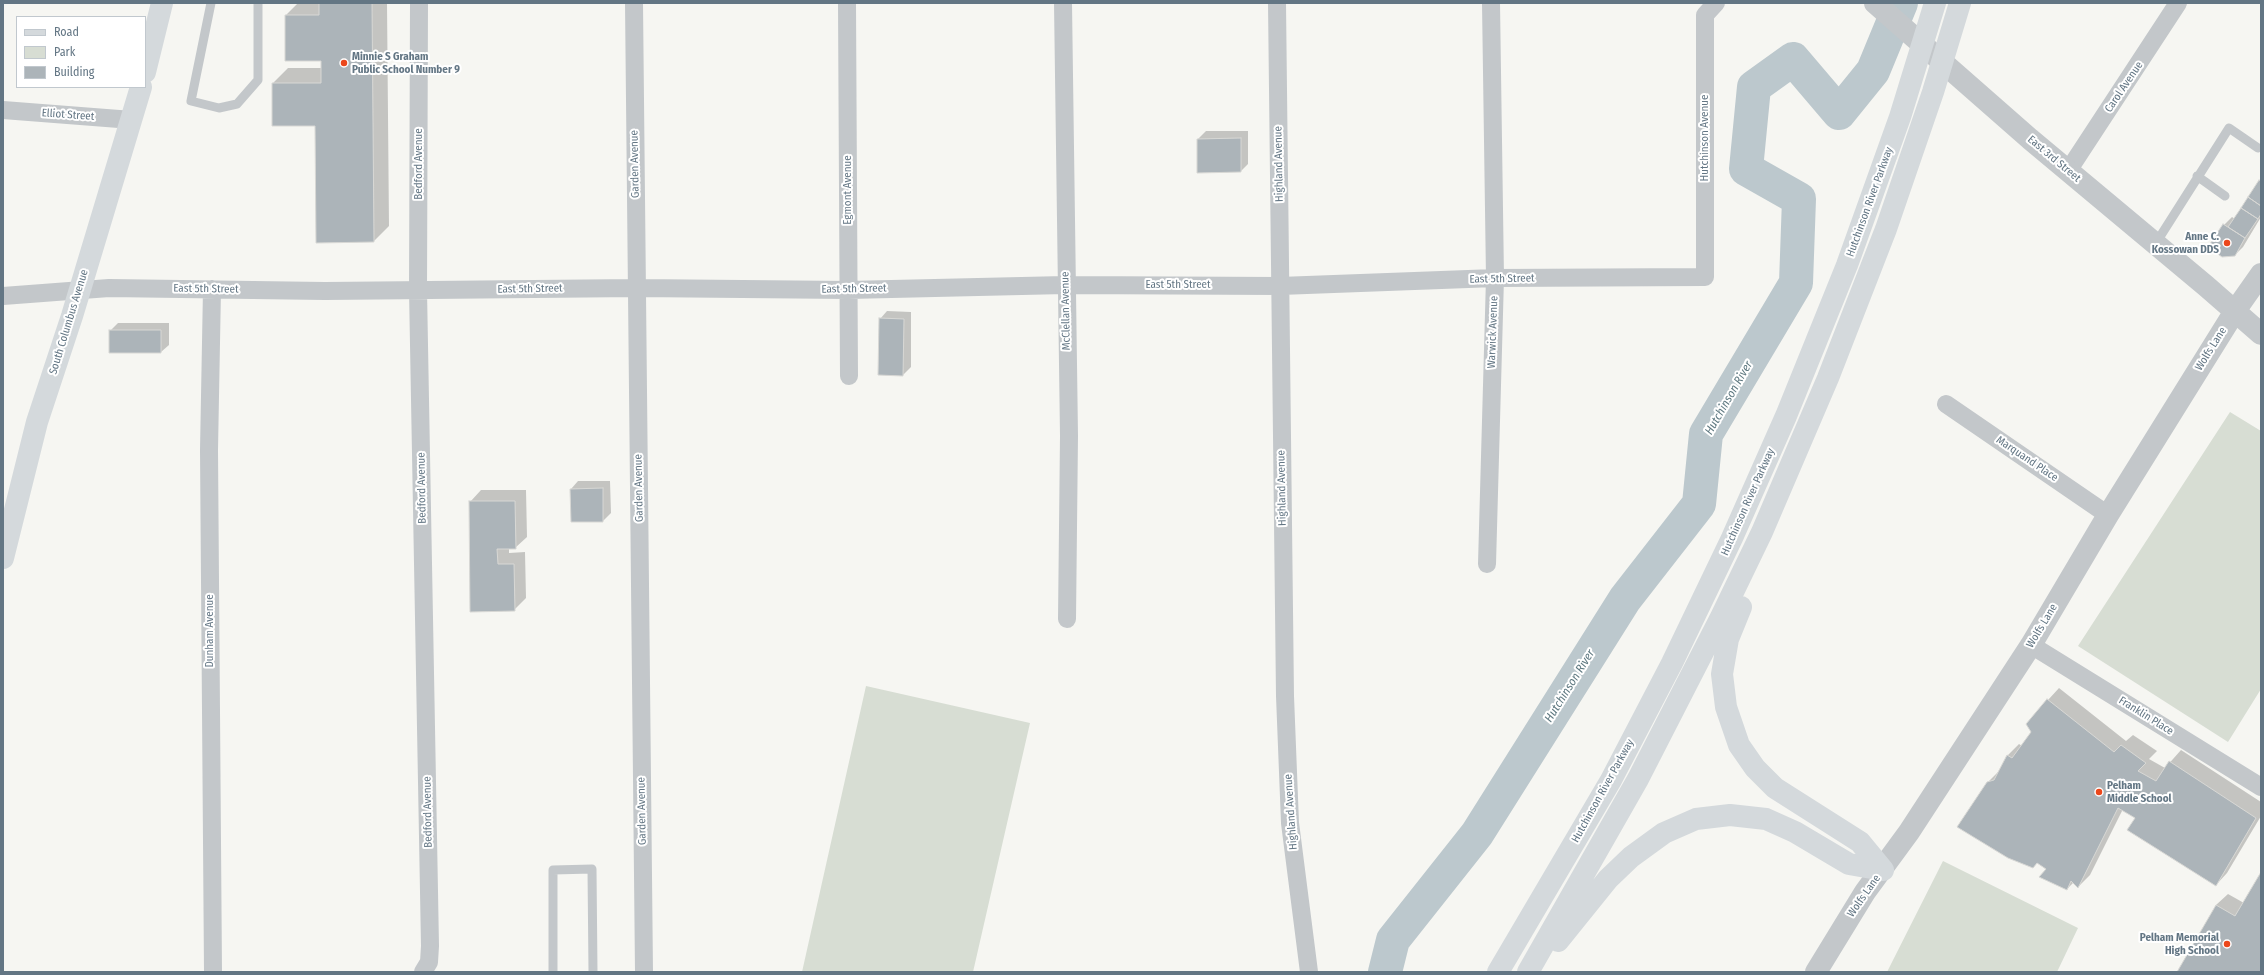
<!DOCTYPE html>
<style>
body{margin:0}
#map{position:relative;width:2264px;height:975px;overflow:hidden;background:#f6f6f2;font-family:"Fira Sans Condensed",sans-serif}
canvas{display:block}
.frame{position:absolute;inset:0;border:4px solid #637684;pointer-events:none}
.legend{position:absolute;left:16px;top:16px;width:130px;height:72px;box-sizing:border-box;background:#fff;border:1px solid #c1c8ce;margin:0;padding:5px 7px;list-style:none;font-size:12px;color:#637684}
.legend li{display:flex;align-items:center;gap:8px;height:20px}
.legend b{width:20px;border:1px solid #c1c8ce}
</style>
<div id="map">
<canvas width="2264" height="975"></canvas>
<div class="frame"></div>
<ul class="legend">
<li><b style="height:5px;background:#d4d9dc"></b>Road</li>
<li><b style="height:11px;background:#d7ddd3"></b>Park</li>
<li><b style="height:11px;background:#acb4b9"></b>Building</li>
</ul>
</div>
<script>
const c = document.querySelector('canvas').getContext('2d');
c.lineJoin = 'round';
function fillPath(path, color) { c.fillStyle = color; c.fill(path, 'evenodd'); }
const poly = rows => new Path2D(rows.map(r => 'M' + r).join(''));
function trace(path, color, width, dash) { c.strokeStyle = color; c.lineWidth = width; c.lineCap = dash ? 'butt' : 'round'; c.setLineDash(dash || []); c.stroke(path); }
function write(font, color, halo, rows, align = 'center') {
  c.font = font + ' "Fira Sans Condensed",sans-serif'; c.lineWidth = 4; c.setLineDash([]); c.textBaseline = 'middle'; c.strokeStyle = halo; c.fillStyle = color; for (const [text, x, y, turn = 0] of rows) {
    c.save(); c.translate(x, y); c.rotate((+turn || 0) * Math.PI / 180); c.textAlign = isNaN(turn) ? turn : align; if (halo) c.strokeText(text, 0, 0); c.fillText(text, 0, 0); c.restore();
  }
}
fillPath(poly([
 [2230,412,2261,431,2261,689,2228,742,2078,646],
 [866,686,1030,723,973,972,802,972],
 [1943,861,2078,928,2057,972,1887,972]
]), '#d7ddd3');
fillPath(poly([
 [298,3,387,3,389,226,374,241,316,125,273,83,288,68,322,68,322,60,286,15],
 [1206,131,1248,131,1248,164,1241,171,1198,172,1198,139],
 [2261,179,2261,217,2243,247,2235,255,2224,225,2232,217,2235,219],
 [887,311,911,312,911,367,903,375,879,374,880,319],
 [118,323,169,323,169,345,161,352,110,331],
 [578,481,610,481,611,513,603,521,572,521,571,489],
 [481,490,526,490,527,537,515,548,509,548,509,553,525,552,526,598,514,610,470,502],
 [2059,688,2126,741,2133,735,2157,751,2149,759,2165,768,2181,750,2261,802,2261,816,2227,873,2216,885,2136,818,2123,809,2090,875,2078,887,2074,882,2067,889,2038,862,2033,867,1987,783,1999,771,2008,755,2019,744,2022,746,2032,732,2048,700],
 [2261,874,2261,972,2178,972,2216,905,2228,894,2244,903]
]), '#0003');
trace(poly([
 [1385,972,1393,940,1477,834,1625,599,1699,504,1706,434,1796,283,1799,199,1746,169,1754,87,1793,59,1839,113,1873,71,1901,3]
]), '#bcc8cd', 34);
const building = poly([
 [319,3,372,3,374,242,316,243,315,126,272,126,272,83,321,83,321,61,285,61,285,15,319,15,319,3],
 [1241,138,1241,172,1197,173,1197,139,1241,138],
 [2259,180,2261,181,2261,206,2248,197,2259,180],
 [2248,197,2261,206,2261,214,2258,219,2241,208,2248,197],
 [2241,208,2258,219,2245,238,2228,227,2241,208],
 [2223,224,2245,238,2235,256,2222,257,2208,247,2223,224],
 [879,318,904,319,903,376,878,375,879,318],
 [109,330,161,330,161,353,109,353,109,330],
 [603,488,603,522,571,522,570,489,603,488],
 [469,501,515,501,516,549,497,549,498,564,514,564,515,611,470,612,469,501],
 [2047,699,2114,752,2121,745,2146,763,2138,771,2156,781,2169,761,2256,818,2216,886,2127,830,2135,818,2118,808,2078,888,2071,881,2067,890,2039,877,2046,869,2037,863,2033,868,2008,858,1957,827,1987,782,1994,780,2007,755,2012,758,2031,732,2026,724,2047,699],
 [2261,872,2261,972,2177,972,2216,905,2235,916,2261,872]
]);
fillPath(building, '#acb4b9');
trace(building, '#d7d7d4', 1);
trace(poly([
 [211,3,191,101,219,108,237,104,258,80,258,3],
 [2197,176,2225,196],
 [2156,243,2229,128,2258,148],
 [553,972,553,870,592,869,593,972]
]), '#c3c7ca', 9);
trace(poly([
 [419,3,418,290,430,946,429,962,423,972],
 [634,3,644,972],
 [847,3,849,376],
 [1063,3,1069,436,1067,619],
 [1277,3,1285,696,1290,823,1309,972],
 [3,110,132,120],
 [2068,171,2178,3],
 [212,289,209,450,213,972],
 [3,296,109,288,325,291,637,288,848,290,1065,285,1280,286,1495,278,1705,277,1705,15,1716,3],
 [1946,404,2108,515],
 [1487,564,1495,278,1491,3],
 [2031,645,2261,787]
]), '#c3c7ca', 18);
trace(poly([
 [1875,3,2030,139,2206,286,2261,334],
 [1816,972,1865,892,1909,832,2031,645,2108,515,2235,311,2261,274]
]), '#c3c7ca', 22);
trace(poly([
 [145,72,162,3],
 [3,558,37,422,72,316,141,87]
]), '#d4d9dc', 22);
trace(poly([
 [1741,607,1728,639,1722,674,1726,707,1739,745,1755,768,1775,788,1860,842,1883,870],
 [1558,941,1608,879,1631,857,1664,833,1696,819,1730,815,1766,819,1795,832,1849,864,1883,870],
 [1498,972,1611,780,1672,663,1732,538,1786,416,1847,265,1900,117,1935,3],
 [1528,972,1638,779,1721,617,1762,532,1828,378,1886,229,1933,92,1960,3]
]), '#d4d9dc', 22);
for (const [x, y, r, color] of [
 [344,63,4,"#ec471b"],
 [2227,243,4,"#ec471b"],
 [2099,792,4,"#ec471b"],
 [2227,944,4,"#ec471b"]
]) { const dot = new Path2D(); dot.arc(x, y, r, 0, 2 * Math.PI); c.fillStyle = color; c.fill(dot); trace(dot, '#fff', 1.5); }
write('bold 11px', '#637684', '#fff', [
 ["Minnie S Graham",352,57],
 ["Public School Number 9",352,70],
 ["Anne C.",2219,237,"right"],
 ["Kossowan DDS",2219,250,"right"],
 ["Pelham",2107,786],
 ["Middle School",2107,799],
 ["Pelham Memorial",2219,938,"right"],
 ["High School",2219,951,"right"]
], 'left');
write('11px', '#637684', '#fff', [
 ["Carol Avenue",2124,87,-56],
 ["Elliot Street",68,115,4],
 ["Hutchinson Avenue",1705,138,-90],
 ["East 3rd Street",2054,159,40],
 ["Bedford Avenue",419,164,-90],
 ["Garden Avenue",635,164,-91],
 ["Highland Avenue",1279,164,-91],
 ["Egmont Avenue",848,190,-90],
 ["Hutchinson River Parkway",1870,202,-70],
 ["East 5th Street",1502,279,-1],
 ["East 5th Street",1178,285],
 ["East 5th Street",206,289,1],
 ["East 5th Street",530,289,-1],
 ["East 5th Street",854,289,-1],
 ["McClellan Avenue",1066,311,-91],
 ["South Columbus Avenue",69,322,-73],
 ["Warwick Avenue",1493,332,-88],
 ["Wolfs Lane",2211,349,-58],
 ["Marquand Place",2027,459,34],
 ["Bedford Avenue",422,488,-91],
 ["Garden Avenue",639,488,-91],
 ["Highland Avenue",1282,488,-91],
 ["Hutchinson River Parkway",1748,502,-66],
 ["Wolfs Lane",2042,626,-59],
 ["Dunham Avenue",210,631,-90],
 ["Franklin Place",2146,716,32],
 ["Hutchinson River Parkway",1603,791,-61],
 ["Garden Avenue",642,811,-91],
 ["Bedford Avenue",428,812,-91],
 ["Highland Avenue",1291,812,-94],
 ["Wolfs Lane",1864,896,-55]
]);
write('italic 12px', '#5f7981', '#fff', [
 ["Hutchinson River",1729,398,-60],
 ["Hutchinson River",1570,686,-58]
]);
</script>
